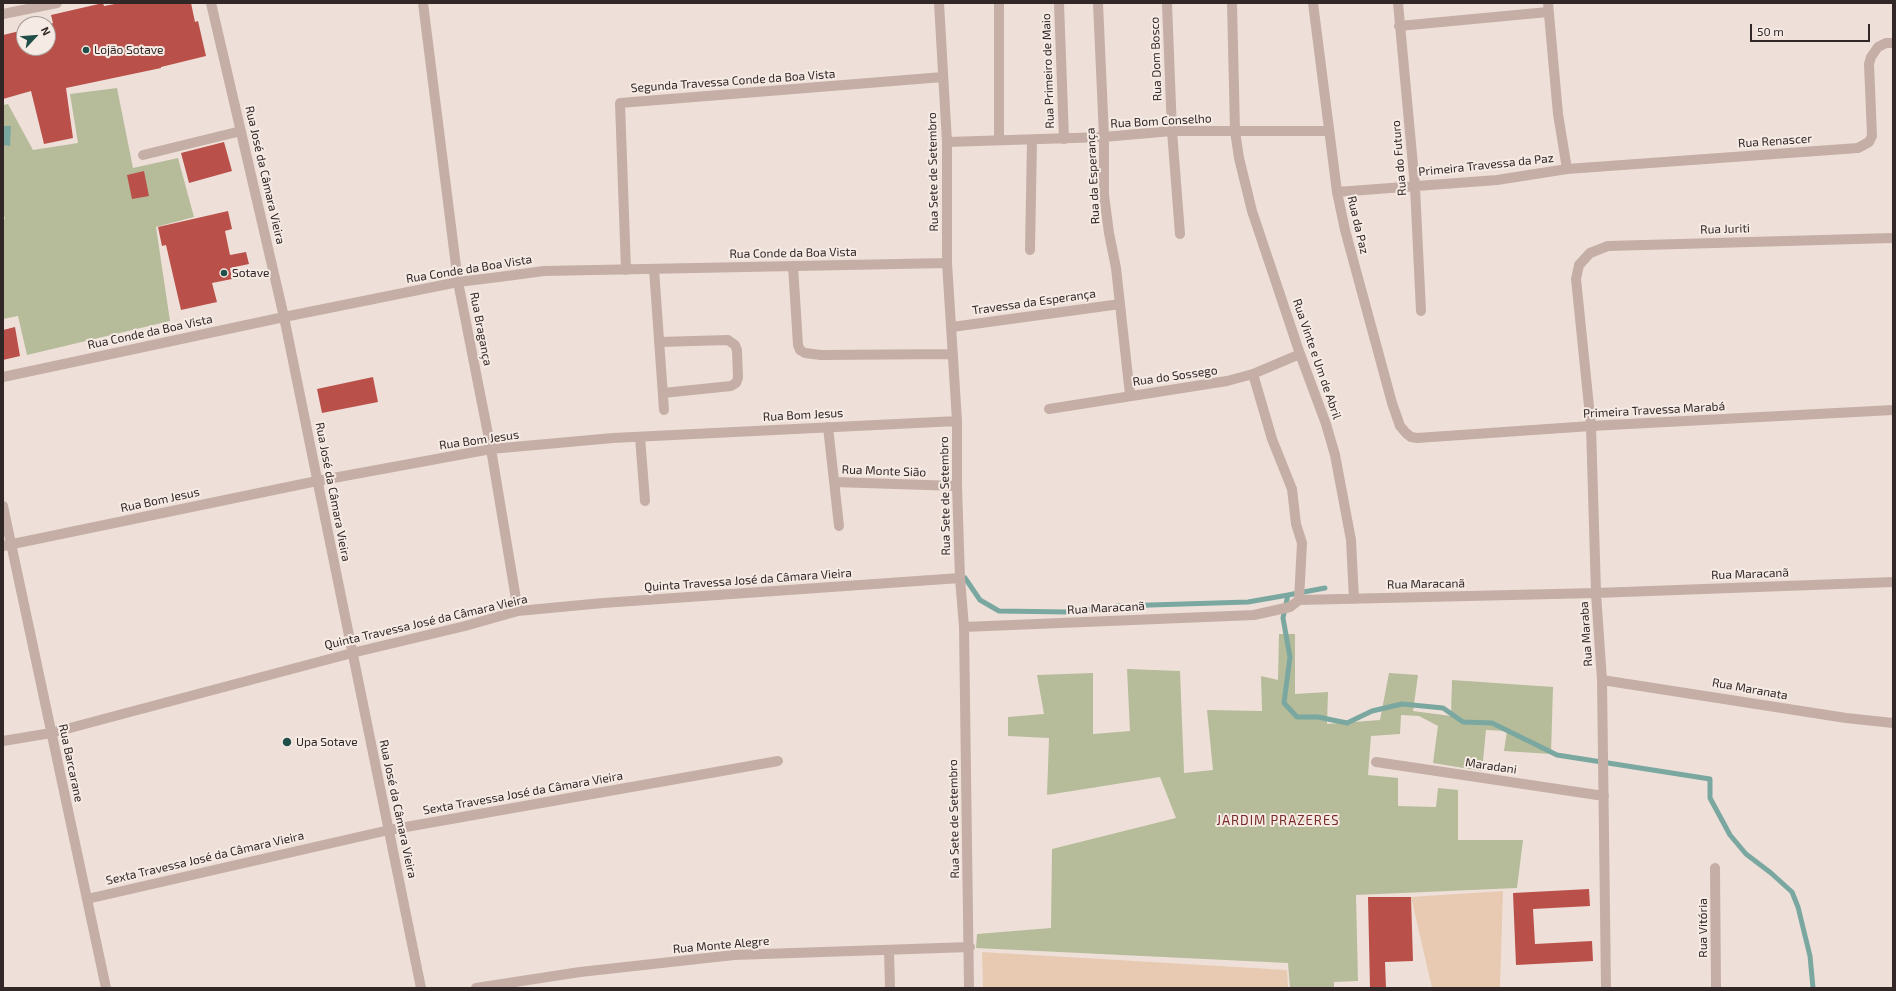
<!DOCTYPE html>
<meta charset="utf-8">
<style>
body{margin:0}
#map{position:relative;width:1896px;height:991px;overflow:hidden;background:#eee0d8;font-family:"Exo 2",sans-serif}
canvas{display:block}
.frame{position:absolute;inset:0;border:4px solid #312726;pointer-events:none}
.north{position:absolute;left:16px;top:16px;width:40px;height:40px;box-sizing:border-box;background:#f6eae4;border:1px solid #a79c98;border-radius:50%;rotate:64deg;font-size:11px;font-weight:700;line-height:16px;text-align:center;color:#312726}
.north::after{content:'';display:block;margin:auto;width:14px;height:18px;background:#204f49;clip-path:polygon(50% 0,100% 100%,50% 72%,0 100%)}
.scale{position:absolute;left:1750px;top:24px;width:120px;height:18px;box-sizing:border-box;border:2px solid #312726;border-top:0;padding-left:5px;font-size:12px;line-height:14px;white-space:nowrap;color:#312726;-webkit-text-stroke:3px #f6eae4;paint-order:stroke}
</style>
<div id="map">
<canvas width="1896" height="991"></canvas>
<div class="frame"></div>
<div class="north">N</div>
<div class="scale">50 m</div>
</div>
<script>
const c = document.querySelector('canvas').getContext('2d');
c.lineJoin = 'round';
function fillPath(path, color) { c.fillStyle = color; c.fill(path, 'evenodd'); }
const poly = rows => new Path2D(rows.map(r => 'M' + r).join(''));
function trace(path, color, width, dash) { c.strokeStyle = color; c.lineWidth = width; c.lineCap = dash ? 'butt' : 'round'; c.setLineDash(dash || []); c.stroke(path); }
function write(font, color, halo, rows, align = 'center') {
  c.font = font + ' "Exo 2",sans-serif'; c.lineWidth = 4; c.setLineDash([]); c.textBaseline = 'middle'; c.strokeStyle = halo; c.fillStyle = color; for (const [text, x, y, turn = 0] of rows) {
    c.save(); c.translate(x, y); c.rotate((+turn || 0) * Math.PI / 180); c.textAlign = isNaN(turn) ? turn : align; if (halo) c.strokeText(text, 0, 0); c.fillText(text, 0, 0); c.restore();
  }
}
fillPath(poly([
 [117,88,133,168,178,158,194,217,156,227,170,321,27,355,18,316,3,319,3,220,5,219,3,212,3,105,8,104,33,150,78,143,70,94],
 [1279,634,1295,634,1295,694,1328,692,1327,724,1380,720,1389,673,1418,675,1413,711,1451,716,1452,680,1553,687,1551,754,1504,751,1507,731,1486,730,1482,771,1433,763,1438,726,1419,716,1401,715,1400,734,1371,736,1368,775,1398,778,1398,806,1436,807,1438,788,1458,790,1458,840,1523,840,1517,888,1356,895,1358,981,1334,982,1334,988,1290,988,1288,963,976,948,977,934,1051,928,1052,849,1176,818,1160,777,1047,795,1049,738,1008,736,1008,717,1044,714,1037,675,1093,673,1093,734,1130,731,1127,669,1180,671,1184,773,1213,770,1207,710,1262,711,1261,676,1278,680]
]), '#b6bb9a');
fillPath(poly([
 [1503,891,1500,988,1432,988,1411,897],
 [982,952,1287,970,1288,988,983,988]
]), '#e7cab1');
fillPath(poly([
 [3,126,11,126,10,146,3,145]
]), '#7aa8a1');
trace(poly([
 [965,578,980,600,999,611,1068,612,1118,606,1248,602,1288,595],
 [1325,588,1288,595,1285,608,1283,618,1290,657,1284,703,1297,717,1318,717,1347,723,1372,711,1402,704,1443,708,1463,722,1492,723,1557,755,1710,779,1710,798,1730,835,1746,854,1771,873,1792,892,1798,907,1810,956,1813,988]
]), '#7aa8a1', 5);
fillPath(poly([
 [103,3,104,6,120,3,191,3,195,22,198,21,206,56,161,67,161,68,66,88,73,138,44,144,31,91,3,99,3,35,24,30,24,48,48,48,48,25,53,23,51,15],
 [224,142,232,171,189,183,181,153],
 [144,171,149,196,132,199,127,175],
 [228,211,232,229,225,231,230,255,246,252,249,264,230,268,232,279,212,283,217,302,181,310,166,245,162,246,158,227],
 [15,327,20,356,3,360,3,330],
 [373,377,378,402,322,413,317,389],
 [1589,889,1590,906,1533,909,1535,944,1592,941,1593,961,1516,965,1513,893],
 [1368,897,1411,897,1413,961,1385,962,1386,988,1370,988]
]), '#ba504a');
trace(poly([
 [211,3,284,317,421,988],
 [423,3,458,282,491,449,518,611],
 [939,3,947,142,947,263,957,421,957,486,960,578,964,627,969,988],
 [1059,3,1064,139],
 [1098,3,1104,137,1104,195,1109,233,1116,268,1130,395],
 [1167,3,1172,131,1180,234],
 [1232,3,1235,131,1239,158,1252,211,1300,354,1326,424,1335,455,1351,540,1354,599],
 [1313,3,1337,192,1345,230,1392,403,1400,426,1406,433,1411,437,1417,438,1591,426,1893,410],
 [1398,3,1415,187,1421,311],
 [1548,3,1558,114,1567,169],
 [3,14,57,3],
 [1399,26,1548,12],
 [999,139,999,3],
 [947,142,1104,137,1172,131,1328,131],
 [143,155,241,131],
 [1337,192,1497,180,1567,169,1858,148,1869,142,1872,136,1869,64,1871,57,1878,47,1886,43,1893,43],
 [1030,250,1032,140],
 [793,266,798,345,800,350,805,353,821,355,953,354],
 [654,269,664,410],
 [626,270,620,103,943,77],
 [952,327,1120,304],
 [659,342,728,340,735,345,737,350,738,378,736,383,731,386,663,393],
 [1253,374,1272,439,1292,489,1296,524,1302,543,1299,600],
 [3,377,284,317,458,282,499,277,544,271,947,263],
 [1049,409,1227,381,1253,374,1300,354],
 [828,427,839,526],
 [640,437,645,501],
 [834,482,957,486],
 [3,506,106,988],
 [3,546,317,481,491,449,613,438,957,421],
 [964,627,1254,615,1290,607,1299,600,1596,593,1893,582],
 [1602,680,1846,718,1893,723],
 [3,741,51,733,352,653,465,626,518,611,603,603,960,578],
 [1376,762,1604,796],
 [1715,868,1716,988],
 [87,899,389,830,778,761],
 [889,950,890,988],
 [476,988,580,972,734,955,970,947],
 [1606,988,1602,680,1596,593,1591,426,1576,279,1579,265,1590,253,1608,246,1893,238]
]), '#c5aea6', 10);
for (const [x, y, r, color] of [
 [86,50,4,"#204f49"],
 [224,273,4,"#204f49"],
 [287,742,5,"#204f49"]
]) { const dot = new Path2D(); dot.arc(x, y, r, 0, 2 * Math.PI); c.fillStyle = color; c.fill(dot); trace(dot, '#f6eae4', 1.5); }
write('12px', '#312726', '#f6eae4', [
 ["Lojão Sotave",94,50],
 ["Sotave",232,273],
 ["Upa Sotave",296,742]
], 'left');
write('12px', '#312726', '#f6eae4', [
 ["Rua Dom Bosco",1156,59,-92],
 ["Rua Primeiro de Maio",1048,71,-92],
 ["Segunda Travessa Conde da Boa Vista",733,81,-4],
 ["Rua Bom Conselho",1161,121,-3],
 ["Rua Renascer",1775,141,-4],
 ["Rua do Futuro",1399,158,-95],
 ["Primeira Travessa da Paz",1486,165,-6],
 ["Rua Sete de Setembro",933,172,-91],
 ["Rua José da Câmara Vieira",265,175,77],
 ["Rua da Esperança",1093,176,-93],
 ["Rua da Paz",1358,225,77],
 ["Rua Juriti",1725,229,-2],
 ["Rua Conde da Boa Vista",793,253,-1],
 ["Rua Conde da Boa Vista",469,269,-9],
 ["Travessa da Esperança",1034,302,-8],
 ["Rua Bragança",481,329,79],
 ["Rua Conde da Boa Vista",150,332,-12],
 ["Rua Vinte e Um de Abril",1317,359,71],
 ["Rua do Sossego",1175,376,-8],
 ["Primeira Travessa Marabá",1654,410,-3],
 ["Rua Bom Jesus",803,415,-3],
 ["Rua Bom Jesus",479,440,-8],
 ["Rua Monte Sião",884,471,2],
 ["Rua José da Câmara Vieira",333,492,79],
 ["Rua Sete de Setembro",945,496,-91],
 ["Rua Bom Jesus",160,500,-12],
 ["Rua Maracanã",1750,574,-2],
 ["Quinta Travessa José da Câmara Vieira",748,580,-4],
 ["Rua Maracanã",1426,584,-1],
 ["Rua Maracanã",1106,608,-3],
 ["Quinta Travessa José da Câmara Vieira",426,622,-13],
 ["Rua Maraba",1586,634,-94],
 ["Rua Maranata",1750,689,10],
 ["Rua Barcarane",71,763,78],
 ["Maradani",1491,766,8],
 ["Sexta Travessa José da Câmara Vieira",523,793,-10],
 ["Rua José da Câmara Vieira",398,809,78],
 ["Rua Sete de Setembro",954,819,-91],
 ["Sexta Travessa José da Câmara Vieira",205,858,-13],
 ["Rua Vitória",1703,928,-90],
 ["Rua Monte Alegre",721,945,-5]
]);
c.letterSpacing = '1px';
write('13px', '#792b27', '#f6eae4', [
 ["JARDIM PRAZERES",1278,821]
]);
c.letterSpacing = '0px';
</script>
